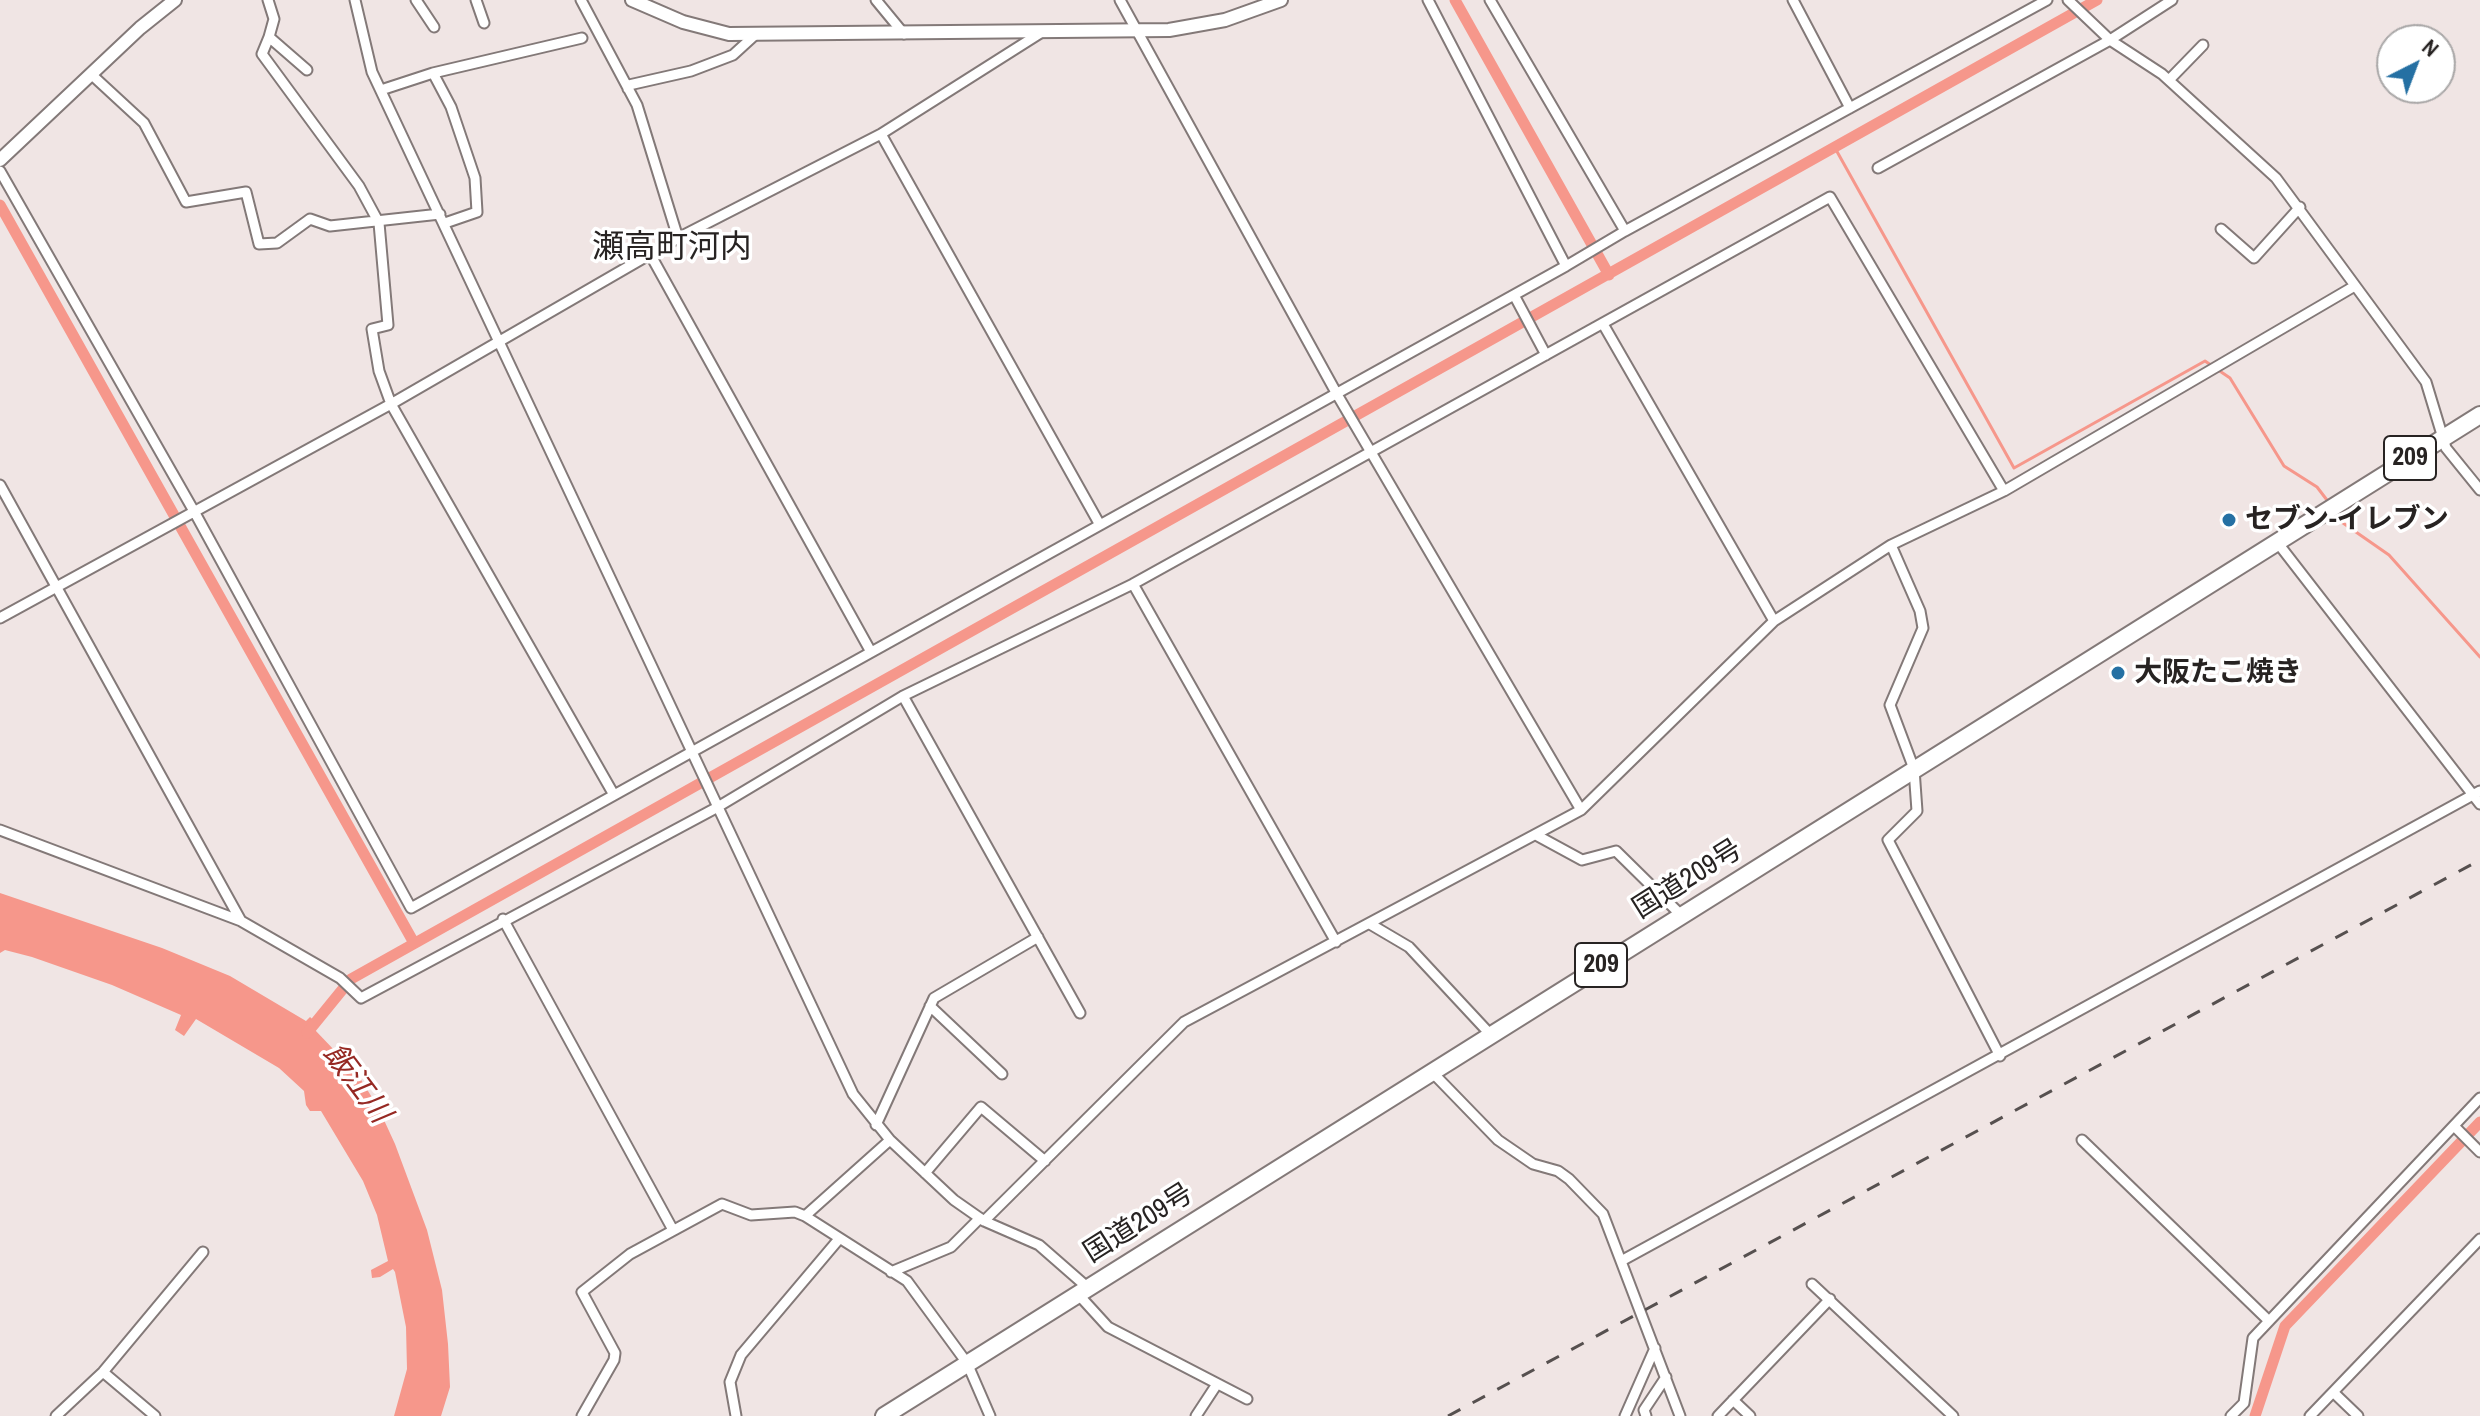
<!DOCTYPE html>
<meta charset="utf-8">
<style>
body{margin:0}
#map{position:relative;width:2480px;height:1416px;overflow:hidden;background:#f0e5e4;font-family:"Archivo Narrow",sans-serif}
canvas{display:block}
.north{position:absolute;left:2376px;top:24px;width:80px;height:80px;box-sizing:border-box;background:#fff;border:2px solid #a9a7a7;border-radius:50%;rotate:42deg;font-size:22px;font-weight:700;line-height:32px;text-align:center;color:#272322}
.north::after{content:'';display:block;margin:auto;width:28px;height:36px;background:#2570a3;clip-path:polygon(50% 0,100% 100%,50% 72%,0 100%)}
</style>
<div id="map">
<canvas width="2480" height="1416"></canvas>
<div class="north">N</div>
</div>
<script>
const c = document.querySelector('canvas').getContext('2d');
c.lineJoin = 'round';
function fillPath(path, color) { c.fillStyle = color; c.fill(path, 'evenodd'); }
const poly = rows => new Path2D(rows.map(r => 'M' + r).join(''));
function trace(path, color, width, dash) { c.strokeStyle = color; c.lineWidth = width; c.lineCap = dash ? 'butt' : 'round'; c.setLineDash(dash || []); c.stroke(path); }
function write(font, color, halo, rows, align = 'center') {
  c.font = font + ' "Archivo Narrow","Noto Sans JP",sans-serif'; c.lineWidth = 7; c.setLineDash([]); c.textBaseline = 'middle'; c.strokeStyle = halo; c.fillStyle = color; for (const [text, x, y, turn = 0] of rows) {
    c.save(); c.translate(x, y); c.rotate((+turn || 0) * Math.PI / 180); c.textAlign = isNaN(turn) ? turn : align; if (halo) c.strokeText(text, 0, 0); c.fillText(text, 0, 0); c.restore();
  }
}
fillPath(poly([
 [0,893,162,948,230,976,306,1021,310,1017,318,1024,315,1030,358,1075,378,1107,395,1144,427,1230,442,1290,448,1344,450,1387,441,1416,394,1416,407,1369,406,1327,395,1272,393,1269,380,1277,372,1278,371,1270,388,1261,377,1215,363,1181,321,1111,310,1111,306,1105,304,1091,279,1068,196,1019,184,1036,175,1030,181,1015,112,985,32,957,5,950,0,953]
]), '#f6978b');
trace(poly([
 [1835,148,2014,468,2205,361,2230,378,2284,466,2317,487,2330,504],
 [2336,514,2343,523,2389,555,2480,657]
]), '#f6978b', 3);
trace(poly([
 [1455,0,1609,275],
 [0,205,414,943],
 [307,1033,351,979,2097,0],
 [2255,1416,2285,1326,2480,1122]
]), '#f6978b', 11);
const street = poly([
 [268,0,274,19,269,37,307,70],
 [355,0,372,72,853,1094,890,1140,954,1200,984,1221,1039,1245,1087,1287],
 [416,0,434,27],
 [476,0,484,23],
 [581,0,637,105,678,238],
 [876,0,904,34],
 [1120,0,1338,396,1581,810],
 [1490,0,1625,231,2047,0],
 [1793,0,1850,108],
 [2068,0,2110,40,2162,74,2276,178,2426,382,2446,448,2480,490],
 [269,37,262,54,359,186,379,223,388,325,372,329,379,371,391,404,614,795],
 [433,73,582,38],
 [92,75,144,123,186,202,246,192,259,244,277,243,310,219,330,226,440,214],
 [2169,80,2203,45],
 [628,89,629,85,691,71,733,55,756,34],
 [381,90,433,73,451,107,475,178,477,212,445,223],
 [881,134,1100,525],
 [1878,168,2110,40,2172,0],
 [0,171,195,513,411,908,1566,266,1428,0],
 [2221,229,2254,258,2300,207],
 [650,254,871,652],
 [1566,266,1625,231],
 [1514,295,1546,355],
 [1603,324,1774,621],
 [0,485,241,921],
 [2277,542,2480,804],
 [1891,545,1920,611,1923,628,1890,705,1914,769,1917,811,1888,840,2000,1056],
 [1133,584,1336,942],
 [0,618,391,404,678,238,881,134,1042,32],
 [903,696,1080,1013],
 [0,830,241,921,340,978,361,998,716,808,903,696,1133,584,1830,197,2004,491],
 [1536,835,1582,860,1616,851,1681,915],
 [503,919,673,1230],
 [1370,924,1409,947,1490,1034],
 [930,1006,1002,1074],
 [1431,1071,1498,1140,1533,1164,1558,1171,1569,1179,1603,1214,1680,1416],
 [876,1125,934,998,1038,937],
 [2454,1126,2480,1152],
 [2082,1140,2269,1321],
 [925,1173,981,1107,1045,1161],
 [805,1216,890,1140],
 [984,1221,1184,1022,1581,810,1774,621,1891,545,2004,491,2353,287],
 [1623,1260,2480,791],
 [891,1272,951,1247,980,1218],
 [1812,1284,1953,1416],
 [1077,1293,1108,1327,1247,1399],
 [103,1372,155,1416],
 [2333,1392,2358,1416],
 [1733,1400,1750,1416],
 [56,1416,103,1372,203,1252],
 [582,1416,614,1360,615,1353,582,1292,630,1254,722,1204,751,1215,795,1212,805,1216,907,1281,967,1363,990,1416],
 [736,1416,730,1382,741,1355,839,1239],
 [1196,1416,1217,1384],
 [1625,1416,1655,1348],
 [1646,1416,1644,1410,1666,1377],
 [1718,1416,1830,1299],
 [2231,1416,2244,1403,2253,1338,2480,1098],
 [2310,1416,2480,1239]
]);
const secondary = poly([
 [632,0,683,22,729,34,1169,30,1225,20,1281,0],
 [0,160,140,28,175,0]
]);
const highway = poly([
 [884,1416,2480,415]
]);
trace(street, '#837978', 13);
trace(secondary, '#837978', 16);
trace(highway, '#837978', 20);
trace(street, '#fff', 9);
trace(secondary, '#fff', 12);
trace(highway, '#fff', 16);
trace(poly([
 [1448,1416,2480,860]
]), '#56504f', 3, [14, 14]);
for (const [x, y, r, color] of [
 [2229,520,8,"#2570a3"],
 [2118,673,8,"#2570a3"]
]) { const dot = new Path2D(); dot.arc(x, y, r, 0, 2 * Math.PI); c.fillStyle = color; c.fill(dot); trace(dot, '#fff', 3); }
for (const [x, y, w] of [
 [2410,458,52],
 [1601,965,52]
]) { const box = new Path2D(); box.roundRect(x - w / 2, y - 22, w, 44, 6); c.fillStyle = '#fff'; c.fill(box); trace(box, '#272322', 2); }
write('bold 26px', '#272322', null, [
 ["209",2410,458],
 ["209",1601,965]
]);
write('bold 28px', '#272322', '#fff', [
 ["セブン-イレブン",2245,520],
 ["大阪たこ焼き",2134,673]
], 'left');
write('28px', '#272322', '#fff', [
 ["国道209号",1688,880,-32],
 ["国道209号",1139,1224,-32]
]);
write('italic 30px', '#962923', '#fff', [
 ["飯江川",356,1084,53]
]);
write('32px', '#272322', '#fff', [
 ["瀬高町河内",672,248]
]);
</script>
